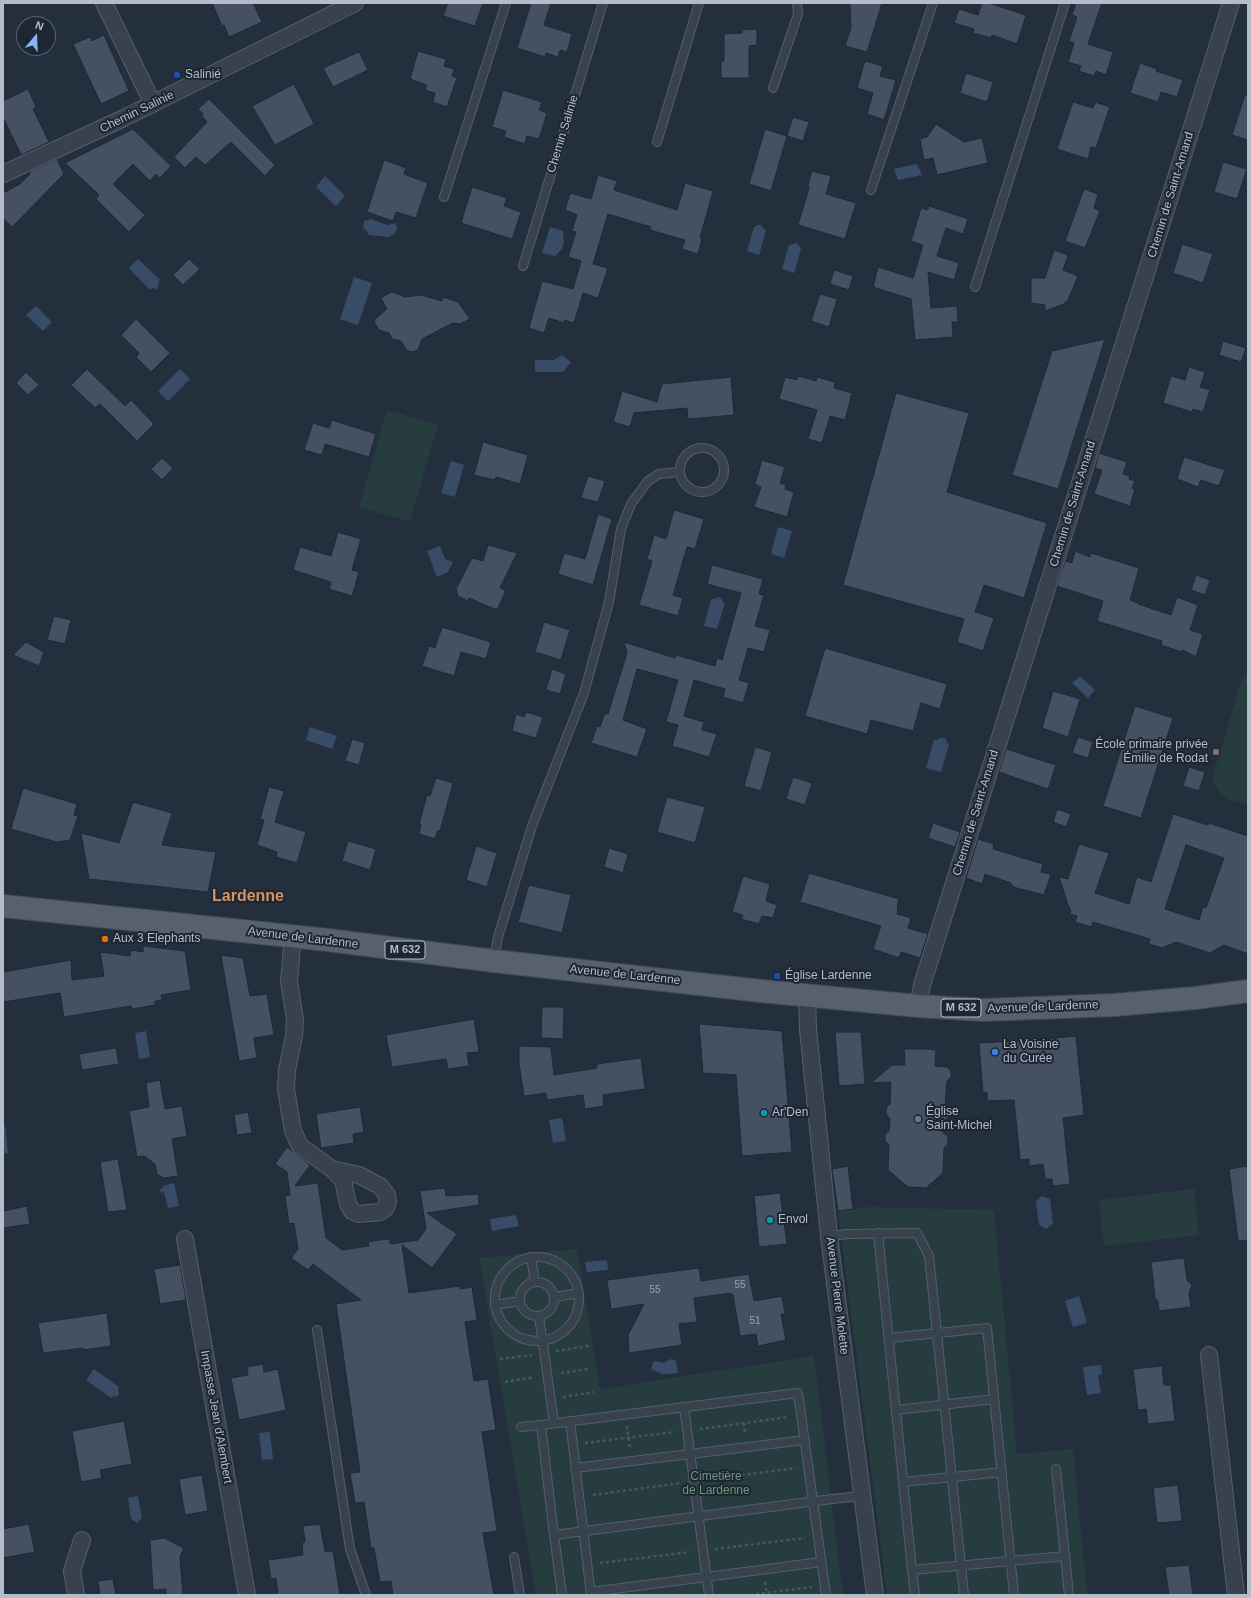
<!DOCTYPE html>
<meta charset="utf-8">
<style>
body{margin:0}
#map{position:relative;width:1251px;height:1598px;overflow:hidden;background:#242f3e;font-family:Helvetica,sans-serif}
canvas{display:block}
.frame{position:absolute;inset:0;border:4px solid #b4bcc9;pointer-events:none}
.north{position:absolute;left:16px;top:16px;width:40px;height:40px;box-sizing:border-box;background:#1d2633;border:1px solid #59626f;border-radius:50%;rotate:19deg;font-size:11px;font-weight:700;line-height:16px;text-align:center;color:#b4bcc9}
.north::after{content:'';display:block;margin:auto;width:14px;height:18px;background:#8ab4f8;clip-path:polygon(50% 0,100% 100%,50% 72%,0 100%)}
</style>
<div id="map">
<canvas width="1251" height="1598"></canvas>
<div class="frame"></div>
<div class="north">N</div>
</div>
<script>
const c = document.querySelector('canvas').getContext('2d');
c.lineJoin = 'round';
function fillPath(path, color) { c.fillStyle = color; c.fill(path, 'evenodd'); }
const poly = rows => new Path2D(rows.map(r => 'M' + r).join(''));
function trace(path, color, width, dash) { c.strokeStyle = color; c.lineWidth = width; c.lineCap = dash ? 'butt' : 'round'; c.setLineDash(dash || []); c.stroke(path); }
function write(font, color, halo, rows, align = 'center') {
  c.font = font + ' Helvetica,sans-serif'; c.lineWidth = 4; c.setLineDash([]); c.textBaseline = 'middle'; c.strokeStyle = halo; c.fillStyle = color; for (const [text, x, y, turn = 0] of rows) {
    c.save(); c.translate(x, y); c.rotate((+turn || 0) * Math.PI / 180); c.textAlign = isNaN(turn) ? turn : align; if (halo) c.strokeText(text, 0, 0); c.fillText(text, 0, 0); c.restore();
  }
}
fillPath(poly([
 [387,410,438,425,410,522,359,507],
 [1248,672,1248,805,1228,799,1218,790,1214,782,1214,772,1241,682],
 [1194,1189,1199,1235,1104,1246,1099,1200],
 [870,1207,994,1210,1017,1454,1073,1449,1087,1595,887,1595,838,1211],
 [577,1249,600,1389,814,1356,843,1595,536,1595,479,1258]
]), '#263c3f');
fillPath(poly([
 [917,164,922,175,898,180,894,169],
 [325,176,345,196,336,206,316,187],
 [371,219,387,225,396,223,397,228,395,233,389,237,369,235,367,231,363,228,364,221],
 [757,225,761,225,766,231,759,255,747,251,754,227],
 [550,227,563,231,564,242,562,249,555,256,542,253],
 [797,243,801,249,794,273,782,269,789,245],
 [138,259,160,280,158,282,159,284,157,289,152,288,150,290,129,268],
 [354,277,372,283,358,325,340,319],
 [36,306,52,322,43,331,26,315],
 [562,355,571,362,563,372,535,372,535,360,554,360],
 [180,369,190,379,168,401,158,391],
 [451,461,464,465,455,497,441,493],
 [778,527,792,531,784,558,771,554],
 [440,546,445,559,453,562,448,572,437,577,427,551],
 [719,597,723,600,722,602,725,603,717,629,704,626,711,599,714,599],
 [1080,676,1095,690,1088,698,1072,683],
 [310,727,337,736,332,749,306,740],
 [939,738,943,738,946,739,947,743,949,744,941,772,926,768,934,740,937,740],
 [146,1031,150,1057,139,1059,135,1033],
 [562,1118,566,1141,553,1143,549,1120],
 [5,1125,8,1153,3,1154,3,1126],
 [174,1183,179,1206,168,1208,164,1192,161,1193,160,1189,163,1188,163,1186],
 [1042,1196,1050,1199,1053,1224,1046,1229,1039,1225,1036,1201],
 [516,1215,519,1226,492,1231,490,1219],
 [607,1260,608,1270,587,1272,585,1262],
 [1079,1296,1087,1323,1073,1327,1065,1301],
 [671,1359,676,1361,678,1373,662,1374,651,1369,654,1361,664,1363],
 [1101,1365,1102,1374,1098,1375,1101,1393,1087,1395,1083,1367],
 [94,1369,119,1387,118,1389,119,1394,116,1397,113,1396,111,1398,86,1380],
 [270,1432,273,1459,262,1460,259,1433],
 [138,1496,142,1518,137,1523,131,1519,128,1498]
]), '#394c67');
const building = poly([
 [212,3,253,3,262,22,229,37,224,25,222,26,212,3],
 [448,3,483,3,475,26,443,16,448,3],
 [531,3,551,3,544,25,572,34,567,52,560,50,558,57,546,53,545,57,517,48,531,3],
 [850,3,882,3,867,52,845,46,851,28,850,3],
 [982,3,988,3,1026,15,1017,44,992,35,991,38,973,33,974,29,954,23,959,9,978,15,982,3],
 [1076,3,1102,3,1088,44,1113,52,1106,75,1096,71,1094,76,1079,71,1081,66,1068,62,1074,43,1069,41,1077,17,1072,15,1076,3],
 [757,29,757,45,749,46,749,78,721,78,721,61,724,61,724,34,742,33,742,30,757,29],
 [104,35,129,91,101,104,73,44,90,37,92,41,104,35],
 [418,51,446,59,444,66,454,69,452,76,457,78,447,107,433,102,435,93,425,90,427,85,410,79,418,51],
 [359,52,368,70,333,87,323,68,359,52],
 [865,61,883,66,880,76,896,80,884,120,867,114,873,93,857,88,865,61],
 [1140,63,1157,69,1156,71,1183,80,1177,97,1161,92,1158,102,1130,93,1140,63],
 [966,73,993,82,987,102,960,93,966,73],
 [294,84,314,124,275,145,252,106,294,84],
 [28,89,36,107,33,109,49,142,21,155,3,117,3,101,28,89],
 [503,90,542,102,539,110,547,113,539,139,527,136,525,144,504,137,506,131,492,127,503,90],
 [1245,95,1248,95,1248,140,1232,135,1245,95],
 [209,99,275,165,265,176,231,142,205,165,196,157,185,168,174,157,207,122,202,116,203,114,198,109,209,99],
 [1073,102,1093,108,1095,102,1110,107,1096,148,1091,147,1088,159,1057,149,1073,102],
 [793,117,809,122,803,141,787,136,793,117],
 [936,124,964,142,982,138,988,163,937,175,933,158,924,160,920,139,927,137,936,124],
 [133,129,171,166,160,178,156,174,150,181,133,164,113,184,145,215,129,232,96,199,99,195,65,163,133,129],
 [765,129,787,136,771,191,749,184,765,129],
 [57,159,64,174,12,227,3,218,3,193,20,184,30,174,29,172,57,159],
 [384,160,406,168,404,174,428,183,416,218,396,212,393,221,367,212,384,160],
 [1223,162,1247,169,1237,199,1214,192,1223,162],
 [812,171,831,176,826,194,856,203,845,239,798,225,809,188,808,185,812,171],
 [598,175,617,181,614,190,677,210,685,183,713,191,700,238,702,239,698,254,682,249,685,240,650,230,651,227,608,214,593,264,608,268,598,298,583,293,574,323,564,320,564,323,549,318,544,333,529,328,542,281,573,289,581,261,568,257,576,232,572,231,577,215,565,210,570,193,591,199,598,175],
 [472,187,507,198,504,206,521,212,512,239,461,223,472,187],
 [1084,189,1098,194,1094,208,1100,211,1085,248,1065,241,1084,189],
 [929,206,968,219,963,234,946,228,937,256,959,263,954,280,928,272,931,308,957,306,958,322,952,322,953,337,915,340,911,299,873,287,878,267,913,278,923,245,911,241,921,208,928,210,929,206],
 [1182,244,1213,254,1203,283,1173,273,1182,244],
 [1054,250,1068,255,1063,270,1078,276,1068,300,1064,304,1045,311,1045,305,1031,303,1031,278,1045,278,1054,250],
 [189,259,200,269,183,285,173,275,189,259],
 [834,270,853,276,849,290,830,284,834,270],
 [393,292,405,297,421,295,442,301,443,297,458,302,470,319,460,324,453,323,422,339,418,350,412,352,407,351,401,341,392,339,389,333,379,330,374,322,376,318,387,309,381,298,389,293,393,292],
 [820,294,837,299,829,327,811,321,820,294],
 [136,319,170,353,151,372,136,357,139,353,121,335,136,319],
 [1105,339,1058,489,1012,475,1052,351,1105,339],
 [1223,341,1246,348,1241,362,1219,355,1223,341],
 [1189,367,1205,372,1200,387,1210,390,1203,412,1193,409,1192,412,1163,403,1171,376,1185,380,1189,367],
 [87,369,125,406,131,400,154,424,137,441,100,404,95,408,71,385,87,369],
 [26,372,39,385,28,395,16,383,26,372],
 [798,376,816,381,817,377,835,382,834,388,852,393,845,420,830,416,822,443,808,439,817,410,779,399,785,377,797,380,798,376],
 [731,377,734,415,688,419,687,408,634,413,630,427,613,422,622,391,657,402,662,384,731,377],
 [896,393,969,413,947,492,1047,523,1024,598,984,585,975,612,994,618,983,651,957,642,964,619,843,585,896,393],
 [332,420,376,434,369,457,325,444,322,455,304,450,313,423,329,428,332,420],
 [483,442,528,455,520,484,496,477,495,480,474,475,483,442],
 [1099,453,1127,462,1123,474,1130,476,1129,479,1135,481,1132,488,1135,489,1130,506,1094,494,1102,470,1095,468,1099,453],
 [1184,457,1225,470,1219,486,1201,480,1198,487,1177,479,1184,457],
 [162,458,173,468,162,480,151,469,162,458],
 [762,460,785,467,780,483,786,485,785,489,794,492,787,517,754,507,761,487,755,484,762,460],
 [588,476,605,481,598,502,581,498,588,476],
 [674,510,704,519,695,549,687,547,673,595,683,598,678,616,639,605,652,561,647,559,654,535,666,539,674,510],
 [598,514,612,519,593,585,558,574,564,553,585,559,598,514],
 [338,532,361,539,352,570,359,572,352,596,329,589,331,582,293,570,300,547,331,556,338,532],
 [488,545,517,553,500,588,506,591,497,610,469,598,468,601,458,596,456,589,472,558,483,561,488,545],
 [1075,551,1090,557,1091,553,1139,568,1130,600,1138,603,1138,604,1171,615,1177,597,1198,605,1190,630,1203,634,1196,657,1183,650,1182,652,1161,645,1162,641,1097,621,1103,601,1057,586,1065,561,1072,563,1075,551],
 [712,565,763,579,759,594,764,595,755,626,770,630,764,652,748,648,739,680,749,683,743,703,723,697,725,689,694,680,684,716,704,722,702,730,717,734,709,757,672,746,678,725,666,722,678,680,637,669,623,720,647,729,637,757,591,743,597,726,600,727,605,713,608,714,627,653,624,642,675,658,676,655,715,666,717,658,722,660,741,593,707,584,712,565],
 [1196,575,1210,580,1205,595,1191,590,1196,575],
 [54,616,71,620,65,644,47,640,54,616],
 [544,622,570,630,561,660,535,652,544,622],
 [442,627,491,642,486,659,461,652,454,676,422,666,429,646,435,648,442,627],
 [26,642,44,652,39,666,13,655,26,642],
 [825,648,947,684,940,709,921,703,913,731,871,720,867,734,805,716,825,648],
 [552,669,566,674,560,694,546,690,552,669],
 [1053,691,1080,699,1068,737,1042,728,1053,691],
 [1135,706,1173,718,1141,818,1103,806,1135,706],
 [526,712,543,717,536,738,512,731,516,714,524,717,526,712],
 [1078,737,1093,742,1088,758,1072,753,1078,737],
 [352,739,365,743,359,765,345,761,352,739],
 [755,747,772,752,761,791,744,786,755,747],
 [1006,749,1056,765,1048,789,999,772,1006,749],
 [1189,767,1205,772,1199,791,1183,786,1189,767],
 [793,777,812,783,805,805,786,799,793,777],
 [436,778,453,783,440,831,438,830,435,839,419,834,421,825,419,824,427,795,430,796,436,778],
 [269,787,284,791,275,822,306,832,297,863,276,857,277,852,257,845,264,820,260,819,269,787],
 [23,788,77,804,74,815,78,816,70,840,57,842,11,829,23,788],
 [667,797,705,807,695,843,657,832,667,797],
 [133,802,172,813,162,845,216,852,208,892,89,879,81,833,119,843,133,802],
 [1057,809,1071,814,1066,827,1053,822,1057,809],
 [1173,814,1208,825,1209,823,1248,836,1248,954,1224,945,1210,953,1176,942,1162,948,1149,944,1150,939,1093,922,1091,927,1075,922,1077,916,1070,914,1071,910,1068,905,1059,877,1068,879,1079,844,1109,853,1095,893,1129,904,1137,877,1151,882,1173,814],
 [1186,845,1224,858,1206,908,1203,907,1199,920,1165,909,1186,845],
 [933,823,960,832,955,847,928,838,933,823],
 [978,839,994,844,993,849,1043,864,1041,872,1051,874,1044,895,1013,887,1011,883,985,874,982,884,966,878,978,839],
 [348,841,376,849,370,870,342,861,348,841],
 [476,846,497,853,487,887,466,880,476,846],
 [609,848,628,854,623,873,604,867,609,848],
 [809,873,899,899,897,907,898,908,897,914,911,918,908,928,928,934,920,958,901,952,899,958,873,949,881,926,800,902,809,873],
 [743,876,770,884,766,901,777,905,773,918,762,916,759,924,741,919,743,915,732,912,743,876],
 [529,885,571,895,562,933,518,922,529,885],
 [143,946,185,951,191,990,161,995,162,1000,155,1001,155,1005,132,1009,131,1006,64,1017,60,993,3,1002,3,972,71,960,72,980,104,976,100,952,130,956,131,950,143,952,143,946],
 [221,955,243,958,250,996,267,994,274,1035,254,1038,257,1058,239,1061,221,955],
 [542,1007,564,1007,563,1039,541,1038,542,1007],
 [474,1019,479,1052,467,1053,469,1066,448,1069,446,1059,392,1067,386,1035,474,1019],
 [699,1024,782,1031,792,1152,742,1156,736,1075,703,1073,699,1024],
 [835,1032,861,1032,865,1084,839,1086,835,1032],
 [1076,1036,1084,1115,1063,1118,1070,1184,1053,1186,1052,1179,1045,1179,1043,1164,1029,1166,1029,1159,1020,1160,1014,1100,987,1101,987,1092,983,1093,979,1043,1036,1040,1076,1036],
 [519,1046,551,1047,554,1075,597,1068,597,1064,641,1058,645,1089,603,1095,604,1106,585,1109,583,1095,547,1100,546,1093,524,1096,519,1063,519,1046],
 [116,1048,119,1064,82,1070,79,1054,116,1048],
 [904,1049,928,1049,936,1050,935,1066,947,1067,951,1071,951,1077,947,1081,945,1107,952,1114,937,1127,948,1137,948,1144,944,1148,943,1173,926,1188,908,1187,888,1170,889,1145,885,1141,885,1134,889,1131,890,1119,886,1114,886,1108,890,1104,891,1082,871,1083,892,1065,905,1065,904,1049],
 [160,1080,165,1109,182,1106,187,1136,172,1139,178,1176,164,1178,157,1174,155,1164,144,1156,137,1157,129,1111,149,1107,146,1083,160,1080],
 [360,1107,364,1132,353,1134,354,1143,321,1148,316,1114,360,1107],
 [248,1112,252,1133,237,1135,234,1115,248,1112],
 [287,1147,310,1165,295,1186,318,1183,326,1238,342,1250,369,1246,368,1242,379,1240,390,1239,390,1244,418,1240,426,1229,420,1191,445,1188,446,1196,478,1194,479,1205,427,1213,457,1234,432,1268,402,1245,409,1293,460,1286,460,1289,472,1287,477,1320,465,1322,474,1381,488,1379,496,1430,482,1432,497,1531,483,1533,494,1595,393,1595,391,1581,380,1582,374,1548,371,1548,364,1502,355,1503,350,1473,360,1472,336,1304,361,1300,313,1264,308,1270,291,1258,298,1249,294,1223,289,1224,285,1196,290,1195,287,1172,275,1164,287,1147],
 [118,1159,127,1210,108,1212,100,1162,118,1159],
 [848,1166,853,1209,838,1211,832,1169,848,1166],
 [1248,1166,1248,1240,1238,1241,1229,1169,1248,1166],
 [780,1193,787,1244,759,1247,754,1196,780,1193],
 [27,1206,30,1224,3,1228,3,1211,27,1206],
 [1184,1258,1187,1280,1192,1285,1189,1293,1191,1307,1159,1311,1158,1301,1155,1298,1151,1262,1184,1258],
 [180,1265,186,1300,160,1304,154,1269,180,1265],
 [699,1268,701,1281,749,1274,754,1301,782,1296,785,1314,781,1314,786,1340,758,1346,756,1334,740,1336,733,1295,731,1295,731,1293,694,1298,697,1322,679,1324,682,1345,629,1353,628,1335,644,1304,611,1309,607,1280,699,1268],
 [107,1313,111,1346,83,1350,83,1348,43,1353,38,1323,107,1313],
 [263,1364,264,1372,278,1369,286,1410,239,1420,231,1378,248,1375,247,1367,263,1364],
 [1162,1366,1164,1385,1171,1385,1175,1421,1148,1424,1146,1409,1138,1410,1133,1369,1162,1366],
 [124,1421,132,1464,100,1470,102,1478,81,1482,72,1431,124,1421],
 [202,1475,208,1511,185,1515,179,1479,202,1475],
 [1178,1485,1182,1521,1157,1523,1153,1488,1178,1485],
 [29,1524,35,1552,3,1558,3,1529,29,1524],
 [320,1524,325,1552,333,1551,340,1595,278,1595,276,1578,271,1579,268,1560,303,1555,302,1543,305,1542,303,1526,320,1524],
 [164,1538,184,1548,180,1557,183,1595,166,1595,166,1589,153,1590,150,1540,164,1538],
 [1189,1565,1193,1595,1169,1595,1165,1567,1189,1565],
 [113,1579,116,1595,100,1595,98,1581,113,1579]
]);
fillPath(building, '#455162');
trace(building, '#1f2835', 1);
const service = poly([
 [773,88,798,14,797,3],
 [657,142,699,3],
 [871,190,933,3],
 [444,197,506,3],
 [523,266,603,3],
 [975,287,1065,3],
 '680 470a22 22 0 1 1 44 0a22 22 0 1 1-44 0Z',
 [494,960,498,937,532,826,584,693,609,602,621,529,631,504,648,481,659,474,680,472],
 [878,1233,912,1570,1065,1556],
 [829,1236,848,1234,917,1233,929,1256,964,1595],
 [531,1257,535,1282],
 '495 1299a42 42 0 1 1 84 0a42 42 0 1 1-84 0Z',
 '520 1299a17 17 0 1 1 34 0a17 17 0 1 1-34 0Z',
 [554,1297,579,1293],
 [495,1305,520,1301],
 [539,1316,554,1423],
 [317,1330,350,1549,366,1595],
 [889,1338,987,1328,1014,1595],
 [684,1407,709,1595],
 [896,1410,994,1399],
 [570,1421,591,1595],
 [541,1425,798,1393,826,1595],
 [521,1427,541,1425,554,1535],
 [575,1468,805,1440],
 [1056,1469,1069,1595],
 [903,1482,1002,1472],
 [514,1557,520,1595],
 [912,1570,915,1595],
 [591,1592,821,1562],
 [562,1595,554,1535,832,1499,862,1496]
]);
const minor = poly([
 [104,3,153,104],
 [3,174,124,118,355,3],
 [293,936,289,981,295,1020,294,1036,287,1070,286,1089,293,1131,300,1146,332,1169,343,1180,348,1204,352,1211,358,1214,380,1212,386,1208,388,1202,387,1195,380,1186,359,1175,332,1169],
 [807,996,808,1029,829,1236,875,1595],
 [918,1006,922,985,1231,3],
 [185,1239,247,1595],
 [1209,1355,1236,1595],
 [76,1595,72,1571,82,1540]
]);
const primary = poly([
 [3,906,328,940,494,961,761,991,918,1006,984,1010,1114,1005,1195,998,1248,991]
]);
trace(service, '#565f6c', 10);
trace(minor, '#565f6c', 18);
trace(primary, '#414a57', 24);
trace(poly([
 [556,1351,589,1346],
 [500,1359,532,1355],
 [561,1373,590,1369],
 [505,1382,534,1377],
 [563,1397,594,1392],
 [744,1423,745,1434],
 [627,1426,630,1449],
 [700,1429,789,1417],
 [585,1443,675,1432],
 [706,1480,796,1468],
 [593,1495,681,1483],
 [715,1549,805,1538],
 [600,1563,690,1552],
 [765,1582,767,1595],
 [750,1595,812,1587]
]), '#44595c', 2.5, [3, 3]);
trace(service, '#38414e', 8);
trace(minor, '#38414e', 16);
trace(primary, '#56606e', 22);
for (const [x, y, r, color] of [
 [177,75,4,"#1a4fb4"],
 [1216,752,4,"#8d6e63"],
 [105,939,4,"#e8710a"],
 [777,976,4,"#1a4fb4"],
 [995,1052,4,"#3f7fe0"],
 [764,1113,4,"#0f9aa8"],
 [918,1119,4,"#6b7280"],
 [770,1220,4,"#0f9aa8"]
]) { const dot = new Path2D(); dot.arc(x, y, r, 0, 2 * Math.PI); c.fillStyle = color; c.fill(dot); trace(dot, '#1d2633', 1.5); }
write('10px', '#98a1af', null, [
 ["55",740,1285],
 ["55",655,1290],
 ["51",755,1321]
]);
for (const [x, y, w] of [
 [405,950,40],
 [961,1008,40]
]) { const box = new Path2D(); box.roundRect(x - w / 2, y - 9, w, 18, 3); c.fillStyle = '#1d2633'; c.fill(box); trace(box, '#b4bcc9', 1); }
write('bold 11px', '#b4bcc9', null, [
 ["M 632",405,950],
 ["M 632",961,1008]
]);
write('12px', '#b4bcc9', '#1d2633', [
 ["Salinié",185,75],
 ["École primaire privée",1208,745,"right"],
 ["Émilie de Rodat",1208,759,"right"],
 ["Aux 3 Elephants",113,939],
 ["Église Lardenne",785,976],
 ["La Voisine",1003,1045],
 ["du Curée",1003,1059],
 ["Église",926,1112],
 ["Saint-Michel",926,1126],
 ["Ar'Den",772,1113],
 ["Envol",778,1220]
], 'left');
write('12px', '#b4bcc9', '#1d2633', [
 ["Chemin Salinie",137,112,-26],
 ["Chemin Salinie",563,134,-73],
 ["Chemin de Saint-Amand",1171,195,-73],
 ["Chemin de Saint-Amand",1073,504,-73],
 ["Chemin de Saint-Amand",976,813,-73],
 ["Avenue de Lardenne",303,938,7],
 ["Avenue de Lardenne",625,975,6],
 ["Avenue de Lardenne",1043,1007,-2],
 ["Avenue Pierre Molette",837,1296,83],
 ["Impasse Jean d'Alembert",216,1417,80]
]);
write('12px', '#6b9a76', '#1d2633', [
 ["Cimetière",716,1477],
 ["de Lardenne",716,1491]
]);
write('bold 16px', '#d59563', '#1d2633', [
 ["Lardenne",248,897]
]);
</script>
